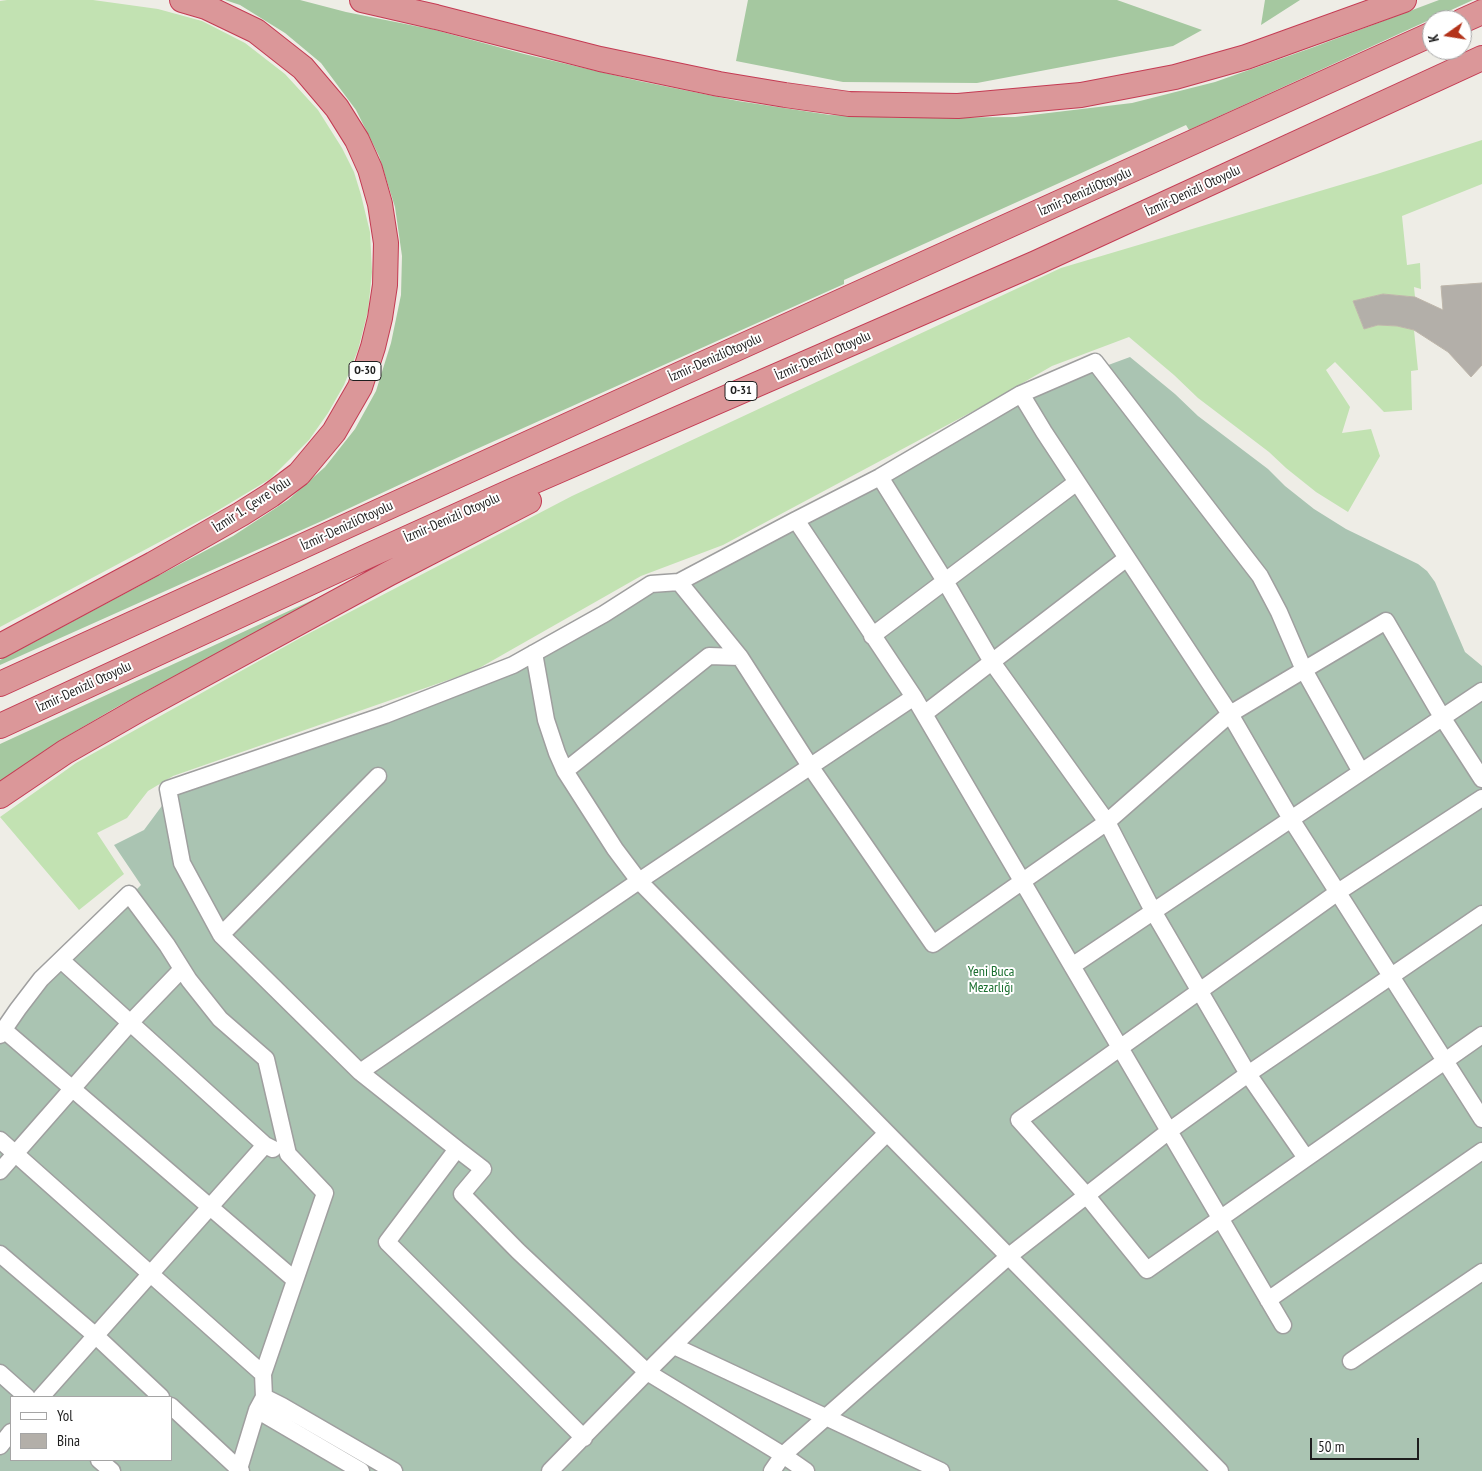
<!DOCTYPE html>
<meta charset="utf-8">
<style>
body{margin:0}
#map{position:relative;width:1482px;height:1471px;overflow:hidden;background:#eeede6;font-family:"PT Sans Narrow",sans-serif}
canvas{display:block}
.legend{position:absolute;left:10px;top:1396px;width:162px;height:65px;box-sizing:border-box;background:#fff;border:1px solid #a5a5a5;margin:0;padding:6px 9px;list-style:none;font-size:15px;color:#1e1e1e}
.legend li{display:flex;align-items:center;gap:10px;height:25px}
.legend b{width:25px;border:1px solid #a5a5a5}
.north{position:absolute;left:1422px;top:10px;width:50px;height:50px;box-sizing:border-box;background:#fff;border:1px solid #a5a5a5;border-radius:50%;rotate:257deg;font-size:14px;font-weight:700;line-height:20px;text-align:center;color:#1e1e1e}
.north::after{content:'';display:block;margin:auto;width:18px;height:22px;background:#b3331a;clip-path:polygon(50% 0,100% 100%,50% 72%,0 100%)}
.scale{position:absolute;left:1310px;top:1438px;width:109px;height:22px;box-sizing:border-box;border:2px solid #1e1e1e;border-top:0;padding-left:6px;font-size:15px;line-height:18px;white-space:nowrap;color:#1e1e1e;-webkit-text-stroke:4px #fff;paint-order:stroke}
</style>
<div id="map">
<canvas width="1482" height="1471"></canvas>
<ul class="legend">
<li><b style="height:6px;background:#fff"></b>Yol</li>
<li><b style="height:14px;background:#b3afa9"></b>Bina</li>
</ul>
<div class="north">K</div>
<div class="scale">50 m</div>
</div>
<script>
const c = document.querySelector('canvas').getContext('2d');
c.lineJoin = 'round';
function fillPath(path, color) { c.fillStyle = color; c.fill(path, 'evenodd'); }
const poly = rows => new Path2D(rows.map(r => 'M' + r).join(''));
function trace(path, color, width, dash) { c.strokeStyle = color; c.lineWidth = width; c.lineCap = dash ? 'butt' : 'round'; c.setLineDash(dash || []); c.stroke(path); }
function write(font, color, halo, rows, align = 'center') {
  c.font = font + ' "PT Sans Narrow",sans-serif'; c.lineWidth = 4; c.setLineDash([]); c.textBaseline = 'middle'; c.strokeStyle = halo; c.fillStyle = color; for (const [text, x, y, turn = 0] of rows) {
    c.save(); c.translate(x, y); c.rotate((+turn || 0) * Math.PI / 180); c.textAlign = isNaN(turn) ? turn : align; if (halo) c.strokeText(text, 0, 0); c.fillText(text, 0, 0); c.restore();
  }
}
fillPath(poly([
 [7,0,93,0,158,9,202,21,245,43,285,74,318,110,342,148,354,172,361,195,370,232,372,272,368,311,358,350,344,385,328,413,309,440,270,479,212,514,0,627,0,1],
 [1482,140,1482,184,1402,216,1407,265,1420,263,1421,289,1414,287,1415,297,1383,294,1353,301,1364,329,1378,325,1397,326,1414,330,1418,370,1411,371,1412,410,1384,412,1335,362,1326,370,1350,407,1342,433,1371,429,1380,456,1348,512,1316,492,1286,468,1269,452,1198,398,1174,375,1129,337,1052,366,981,407,723,545,641,576,474,671,173,776,148,791,127,818,97,833,124,874,79,910,0,817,76,763,302,637,572,496,1061,268,1377,174]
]), '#c2e2b2');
fillPath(poly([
 [225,0,300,0,346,12,435,30,524,54,639,81,738,101,830,115,914,118,1015,117,1132,103,1215,82,1314,47,1439,0,1473,0,1189,130,1186,125,1077,175,844,280,844,284,461,456,324,520,0,665,0,660,233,536,288,500,325,467,355,429,376,391,391,343,401,295,402,256,395,207,379,156,356,110,321,63,285,33,240,5],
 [748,0,1117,0,1202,30,1173,46,977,83,843,82,736,61],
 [1265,0,1300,0,1261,25],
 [332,591,115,708,59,741,0,781,0,744]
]), '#a5c8a0');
fillPath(poly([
 [1130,357,1175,394,1198,416,1268,469,1285,486,1314,509,1346,529,1418,564,1427,571,1435,582,1465,652,1482,666,1482,1471,0,1471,0,1044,56,971,141,885,114,845,144,830,164,803,189,788,486,685,650,592,731,561,984,425,1054,385],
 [11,1397,171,1397,171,1460,11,1460]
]), '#aac4b2');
const building = poly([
 [1482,283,1482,365,1471,377,1448,352,1414,330,1397,326,1378,325,1364,329,1353,301,1383,294,1415,297,1443,310,1441,286,1482,283]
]);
fillPath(building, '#b3afa9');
trace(building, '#beb6aa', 1);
const minor = poly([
 [1021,394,1044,432,1230,714,1291,819,1482,1119],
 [880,477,945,581,992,662,1107,822,1153,911,1248,1074,1306,1158],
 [796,520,880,477,1021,394,1095,362,1260,576,1279,612,1304,670,1361,772],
 [679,582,796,520,914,697],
 [872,636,1077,482],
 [534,653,546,720,557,753,565,771,615,849,639,881,1220,1471],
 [924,714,1127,558],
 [565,771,709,656,740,657,810,766,933,944,1107,822,1230,714,1386,621,1442,717,1482,779],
 [378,776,221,935,360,1072,457,1149],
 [1482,798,1338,892,1019,1120,1087,1196,1147,1270,1482,1035],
 [221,935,182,863,168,789,385,715,513,665,604,614,651,584,679,582,740,657],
 [61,960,265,1145,273,1149],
 [1072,966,1482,691],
 [4,1030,295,1280],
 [0,1035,18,1009,41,979,129,894,167,945,189,980,220,1019,266,1059,288,1154,325,1193,263,1374,264,1397],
 [360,1072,639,881,914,697,1283,1325],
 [0,1140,263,1374],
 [0,1171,130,1023,182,969],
 [0,1254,96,1336,161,1397],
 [1268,1300,1482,1151],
 [674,1346,941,1471],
 [1351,1361,1482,1272],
 [0,1373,27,1397],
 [41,1397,265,1145],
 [171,1406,241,1471],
 [257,1410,361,1471],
 [584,1438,387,1242,457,1149,483,1169,462,1194,518,1251,647,1372,783,1455,806,1471],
 [0,1446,11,1432],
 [99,1460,112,1471],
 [237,1471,239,1469,257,1410,264,1397,282,1406,394,1471],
 [550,1471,647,1372,887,1133],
 [772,1471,783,1455,1009,1256,1169,1131,1248,1074,1482,914]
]);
const highway = poly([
 [362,0,436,17,600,59,719,84,785,95,849,104,958,106,1081,95,1175,77,1246,57,1404,0],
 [1462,21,1482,12],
 [0,646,153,564,241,514,271,495,299,474,334,432,360,387,373,347,380,318,385,285,386,243,380,204,370,169,357,140,337,108,303,68,256,31,206,7,182,0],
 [0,684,676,376,1432,34],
 [0,726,370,555,514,490,1036,263,1482,58],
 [0,796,65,752,140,709,388,574,529,501]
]);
trace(minor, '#9f9f9f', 19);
trace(highway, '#c43b53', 26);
trace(minor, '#fff', 16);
trace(highway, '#db9799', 24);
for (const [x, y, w] of [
 [365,371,32],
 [741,391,32]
]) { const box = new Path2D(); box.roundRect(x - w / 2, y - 9.5, w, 19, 4); c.fillStyle = '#fff'; c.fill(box); trace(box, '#1e1e1e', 1); }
write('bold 12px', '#1e1e1e', null, [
 ["O-30",365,371],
 ["O-31",741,391]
]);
write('14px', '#1e1e1e', '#fff', [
 ["İzmir-Denizli Otoyolu",1193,191,-25],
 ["İzmir-DenizliOtoyolu",1085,192,-24],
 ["İzmir-Denizli Otoyolu",823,356,-24],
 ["İzmir-DenizliOtoyolu",715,358,-24],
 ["İzmir 1. Çevre Yolu",252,505,-33],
 ["İzmir-Denizli Otoyolu",452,518,-24],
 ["İzmir-DenizliOtoyolu",347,526,-25],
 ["İzmir-Denizli Otoyolu",84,687,-25]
]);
write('14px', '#1a6f2f', '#fff', [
 ["Yeni Buca",991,972],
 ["Mezarlığı",991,988]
]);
</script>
